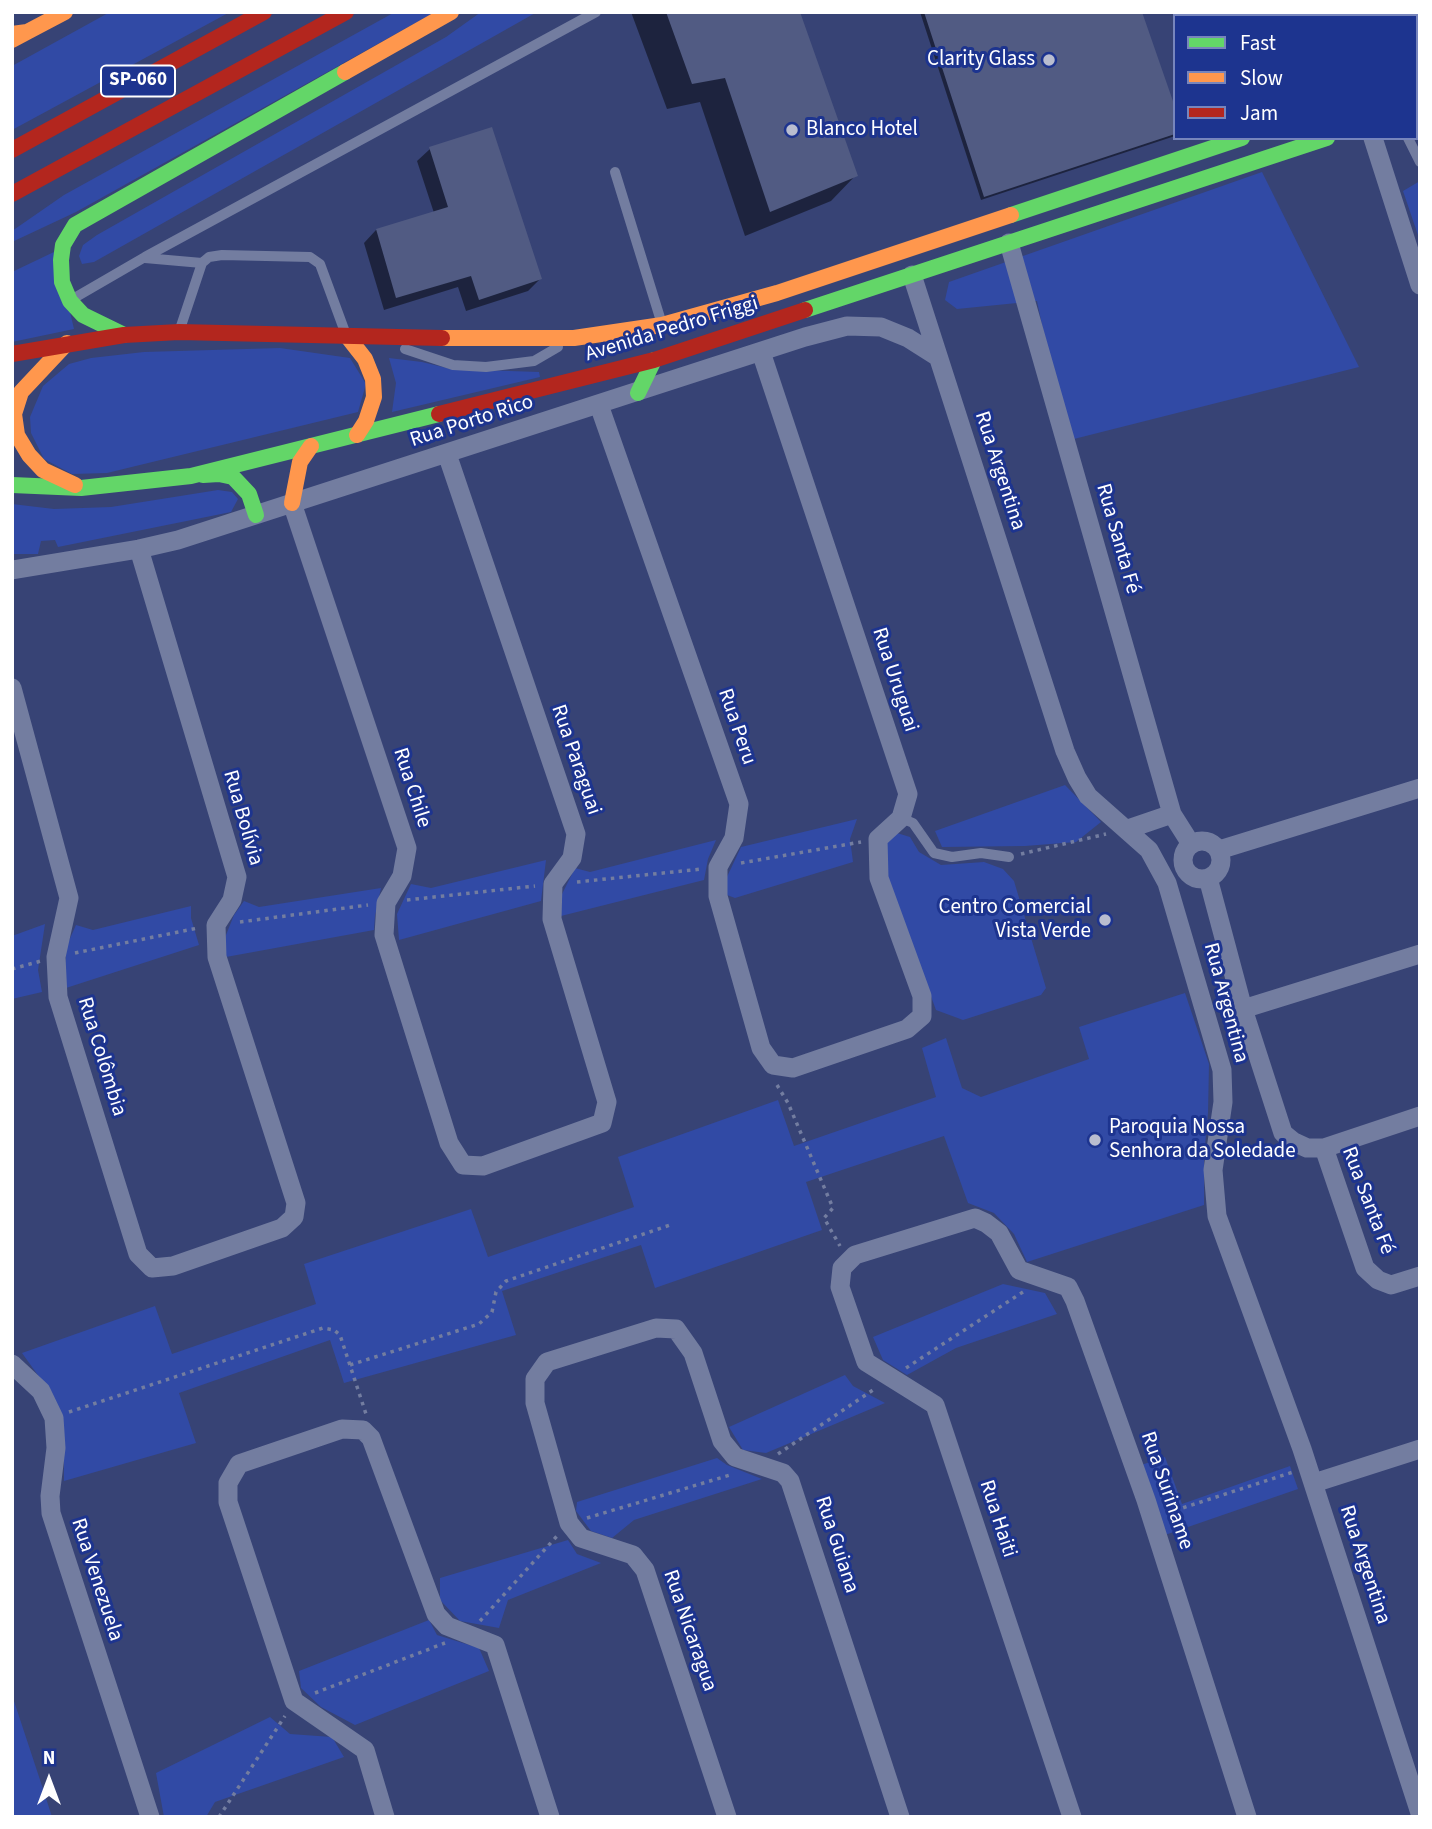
<!DOCTYPE html>
<meta charset="utf-8">
<style>
body{margin:0}
#map{position:relative;width:1432px;height:1829px;overflow:hidden;background:#374375;font-family:"Source Sans 3",sans-serif}
canvas{display:block}
.frame{position:absolute;inset:0;border:14px solid #fff;pointer-events:none}
.legend{position:absolute;left:1173px;top:14px;width:245px;height:126px;box-sizing:border-box;background:#1d348f;border:2px solid #7785bc;margin:0;padding:9px 12px;list-style:none;font-size:21px;color:#fff}
.legend li{display:flex;align-items:center;gap:14px;height:35px}
.legend b{width:35px;border:2px solid #7785bc}
.north{position:absolute;left:14px;top:1745px;width:70px;height:70px;-webkit-text-stroke:5px #1d348f;paint-order:stroke;rotate:0deg;font-size:19px;font-weight:700;line-height:28px;text-align:center;color:#fff}
.north::after{content:'';display:block;margin:auto;width:24px;height:32px;background:#fff;clip-path:polygon(50% 0,100% 100%,50% 72%,0 100%)}
</style>
<div id="map">
<canvas width="1432" height="1829"></canvas>
<div class="frame"></div>
<ul class="legend">
<li><b style="height:9px;background:#63d668"></b>Fast</li>
<li><b style="height:9px;background:#ff974d"></b>Slow</li>
<li><b style="height:9px;background:#b3261e"></b>Jam</li>
</ul>
<div class="north">N</div>
</div>
<script>
const c = document.querySelector('canvas').getContext('2d');
c.lineJoin = 'round';
function fillPath(path, color) { c.fillStyle = color; c.fill(path, 'evenodd'); }
const poly = rows => new Path2D(rows.map(r => 'M' + r).join(''));
function trace(path, color, width, dash) { c.strokeStyle = color; c.lineWidth = width; c.lineCap = dash ? 'butt' : 'round'; c.setLineDash(dash || []); c.stroke(path); }
function write(font, color, halo, rows, align = 'center') {
  c.font = font + ' "Source Sans 3",sans-serif'; c.lineWidth = 6; c.setLineDash([]); c.textBaseline = 'middle'; c.strokeStyle = halo; c.fillStyle = color; for (const [text, x, y, turn = 0] of rows) {
    c.save(); c.translate(x, y); c.rotate((+turn || 0) * Math.PI / 180); c.textAlign = isNaN(turn) ? turn : align; if (halo) c.strokeText(text, 0, 0); c.fillText(text, 0, 0); c.restore();
  }
}
fillPath(poly([
 [110,12,230,12,12,130,12,66],
 [395,12,435,12,76,212,12,242,12,231,64,195],
 [481,12,537,12,94,262,82,264,79,256,83,245,97,235,446,37],
 [1262,172,1359,367,1066,441,1037,301,957,309,945,300,949,282],
 [1420,181,1420,241,1403,191],
 [56,251,74,329,12,342,12,272],
 [280,348,350,358,366,384,358,412,107,473,72,474,44,459,31,433,30,417,43,386,69,364,91,358,144,352],
 [389,358,422,362,451,369,539,372,540,377,392,412,396,383],
 [218,490,232,492,238,499,231,512,58,547,55,540,41,541,38,554,12,554,12,504,54,509,111,507],
 [1065,785,1101,822,1076,842,1025,846,942,847,935,831],
 [857,819,850,839,853,862,735,898,727,895,725,881,741,847],
 [897,833,910,837,919,852,941,865,984,862,1003,869,1014,881,1046,988,1041,995,963,1020,936,1010,884,869,884,845],
 [716,840,708,859,704,880,561,916,561,896,575,868,590,872],
 [546,860,541,901,399,940,397,914,411,884,431,888],
 [381,888,375,916,374,930,226,957,224,940,234,915,244,901,259,907],
 [191,906,191,918,199,945,66,988,64,973,67,945,76,925,93,930],
 [45,924,38,970,42,992,12,999,12,936],
 [1185,993,1209,1064,1208,1113,1204,1157,1204,1205,1027,1262,1014,1234,994,1213,968,1203,944,1136,806,1182,822,1230,655,1288,641,1245,502,1291,516,1335,344,1383,330,1340,179,1393,196,1443,64,1481,64,1451,45,1385,22,1353,155,1306,172,1354,316,1304,304,1264,471,1209,488,1257,634,1207,618,1157,778,1100,794,1146,936,1097,922,1048,946,1038,962,1088,981,1097,1089,1059,1079,1027],
 [1003,1284,1045,1293,1057,1314,956,1348,907,1375,883,1360,873,1337],
 [845,1375,853,1386,885,1403,766,1453,743,1450,729,1427],
 [1165,1457,1182,1504,1290,1466,1298,1489,1162,1536,1138,1466],
 [717,1458,727,1465,762,1479,634,1520,612,1538,591,1531,576,1511,577,1502],
 [568,1540,577,1554,601,1563,508,1600,499,1628,460,1621,440,1600,440,1578],
 [429,1620,437,1635,479,1648,489,1671,355,1725,321,1707,301,1688,299,1671],
 [12,1695,45,1795,52,1817,12,1817],
 [270,1717,290,1734,332,1737,344,1757,215,1802,206,1817,164,1817,156,1773]
]), '#314aa5');
fillPath(poly([
 [631,12,799,12,856,175,831,201,745,236,700,102,667,109],
 [920,12,1141,12,1175,112,1175,136,981,200],
 [430,149,540,279,528,291,466,311,458,287,384,310,364,243,376,230,434,213,417,161]
]), '#0007');
fillPath(poly([
 [666,12,800,12,858,176,770,212,725,78,692,84],
 [924,12,1142,12,1175,107,1175,134,984,197],
 [492,127,542,279,479,300,471,276,396,298,376,229,448,207,429,147]
]), '#515b83');
trace(poly([
 [1021,854,1106,834],
 [741,863,861,842],
 [577,882,702,869],
 [407,900,535,886],
 [240,922,368,905],
 [75,953,198,928],
 [12,969,41,961],
 [777,1085,788,1103,833,1208,824,1218,840,1246],
 [350,1365,479,1324,492,1312,496,1292,506,1281,670,1225],
 [906,1368,1026,1290],
 [69,1412,323,1328,334,1330,340,1335,366,1414],
 [778,1454,876,1388],
 [1167,1513,1293,1472],
 [587,1518,730,1475],
 [480,1621,557,1536],
 [315,1693,445,1643],
 [219,1817,285,1716]
]), '#737da0', 3.5, [3.5, 5]);
trace(poly([
 [1408,138,1420,162],
 [615,172,661,321],
 [145,258,202,263],
 [76,297,145,257,596,12],
 [180,329,202,263,209,257,222,255,310,257,320,264,345,332],
 [405,349,453,365,486,367,534,361,558,347],
 [901,818,913,823,934,853,952,857,981,853,1009,857]
]), '#737da0', 10);
trace(poly([
 [1373,138,1420,285],
 [1009,243,1172,814,1191,844],
 [912,275,1065,751,1077,778,1088,796,1149,850,1167,883,1222,1070,1223,1102,1213,1170,1217,1216,1302,1449,1420,1813],
 [599,405,739,804,734,838,718,867,718,896,761,1048,773,1065,793,1068,907,1029,922,1016,922,996,879,878,878,839,901,818,908,794,761,352],
 [292,503,407,848,402,876,386,903,384,935,449,1143,463,1165,483,1166,602,1123,607,1102,552,919,553,884,572,858,576,834,447,454],
 [12,570,139,549,178,540,805,337,847,326,881,327,908,338,938,357],
 [12,688,69,898,56,957,58,997,138,1254,152,1268,173,1266,282,1228,294,1217,296,1203,217,957,216,925,232,900,237,877,139,549],
 [1128,829,1172,814],
 '1183 860a19 19 0 1 1 38 0a19 19 0 1 1-38 0Z',
 [1219,850,1420,788],
 [1208,878,1243,1009,1283,1133,1294,1142,1307,1148,1324,1148,1420,1116],
 [1243,1009,1420,954],
 [1324,1148,1365,1268,1378,1280,1391,1285,1420,1276],
 [12,1364,41,1391,54,1418,56,1448,50,1496,51,1513,150,1817],
 [1314,1483,1420,1449],
 [385,1817,365,1750,294,1701,228,1502,228,1483,239,1464,342,1429,363,1430,371,1438,436,1614,447,1626,495,1645,550,1817],
 [727,1817,645,1570,633,1555,581,1538,569,1523,535,1403,535,1379,547,1362,656,1328,676,1329,693,1353,722,1441,735,1457,783,1473,790,1481,900,1817],
 [1072,1817,935,1405,866,1362,840,1287,842,1268,855,1255,975,1218,986,1223,999,1233,1019,1270,1068,1287,1075,1301,1146,1500,1247,1817]
]), '#737da0', 19);
trace(poly([
 [1416,80,1420,79],
 [1011,215,1242,138],
 [805,310,1327,138],
 [124,335,83,315,70,301,62,282,61,260,63,245,75,225,345,72],
 [638,393,654,360],
 [203,475,219,474,233,477,249,494,256,515],
 [12,485,81,488,191,476,439,414]
]), '#63d668', 16);
trace(poly([
 [12,34,27,32,65,12],
 [12,40,27,32],
 [345,72,451,12],
 [347,336,365,359,373,379,374,397,366,421,357,435],
 [442,338,574,338,662,325,777,293,1011,215],
 [67,343,21,392,14,414,17,435,29,455,43,470,75,485],
 [292,503,300,462,311,446]
]), '#ff974d', 16);
trace(poly([
 [1416,109,1420,108],
 [12,150,264,12],
 [12,194,346,12],
 [12,354,124,335,179,332,442,338],
 [439,414,654,360,805,310]
]), '#b3261e', 16);
for (const [x, y, r, color] of [
 [1049,60,7,"#b9bdcf"],
 [792,130,7,"#b9bdcf"],
 [1105,920,7,"#b9bdcf"],
 [1095,1140,7,"#b9bdcf"]
]) { const dot = new Path2D(); dot.arc(x, y, r, 0, 2 * Math.PI); c.fillStyle = color; c.fill(dot); trace(dot, '#1d348f', 2.5); }
for (const [x, y, w] of [
 [138,81,74]
]) { const box = new Path2D(); box.roundRect(x - w / 2, y - 15.5, w, 31, 5); c.fillStyle = '#1d348f'; c.fill(box); trace(box, '#fff', 2); }
write('bold 19px', '#fff', null, [
 ["SP-060",138,81]
]);
write('21px', '#fff', '#1d348f', [
 ["Clarity Glass",1035,60],
 ["Blanco Hotel",806,130,"left"],
 ["Centro Comercial",1091,908],
 ["Vista Verde",1091,932],
 ["Paroquia Nossa",1109,1128,"left"],
 ["Senhora da Soledade",1109,1152,"left"]
], 'right');
write('21px', '#fff', '#1d348f', [
 ["Avenida Pedro Friggi",672,330,-17],
 ["Rua Porto Rico",472,422,-18],
 ["Rua Argentina",999,471,72],
 ["Rua Santa Fé",1117,539,74],
 ["Rua Uruguai",894,680,72],
 ["Rua Peru",736,727,71],
 ["Rua Paraguai",575,760,71],
 ["Rua Chile",411,788,72],
 ["Rua Bolívia",242,818,74],
 ["Rua Argentina",1225,1003,75],
 ["Rua Colômbia",101,1057,73],
 ["Rua Santa Fé",1367,1201,69],
 ["Rua Suriname",1166,1491,71],
 ["Rua Haiti",997,1519,72],
 ["Rua Guiana",836,1545,72],
 ["Rua Argentina",1364,1565,72],
 ["Rua Venezuela",96,1580,72],
 ["Rua Nicaragua",689,1631,71]
]);
</script>
